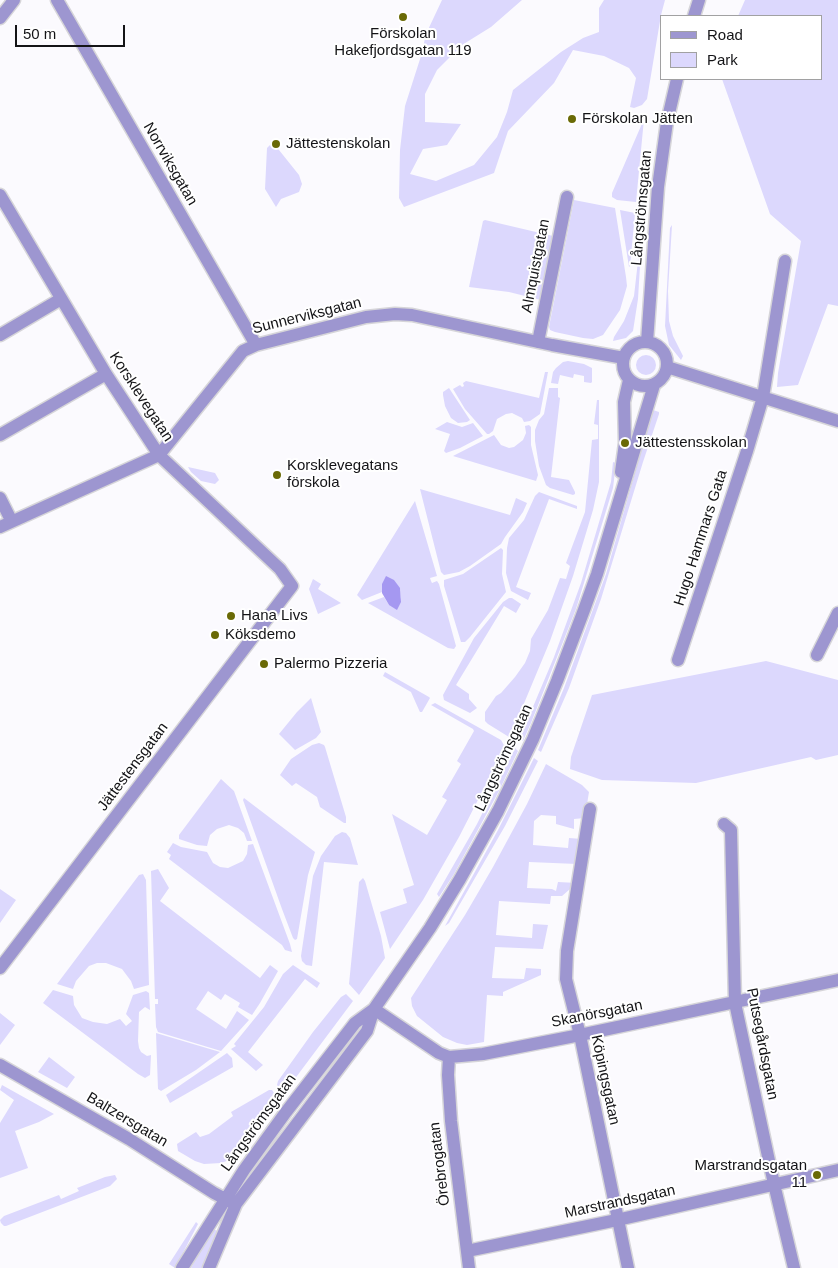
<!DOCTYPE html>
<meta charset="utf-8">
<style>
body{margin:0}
#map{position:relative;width:838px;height:1268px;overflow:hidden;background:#fbfafe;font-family:Arial,sans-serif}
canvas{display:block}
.legend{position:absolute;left:660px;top:15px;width:162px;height:65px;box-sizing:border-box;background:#fff;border:1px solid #a1a1a2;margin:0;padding:6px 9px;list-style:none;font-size:15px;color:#141417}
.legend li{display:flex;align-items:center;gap:10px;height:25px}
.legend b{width:25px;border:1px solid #a1a1a2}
.scale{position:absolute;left:15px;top:25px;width:110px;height:22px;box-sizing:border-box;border:2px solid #141417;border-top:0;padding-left:6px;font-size:15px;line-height:18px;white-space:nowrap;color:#141417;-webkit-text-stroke:4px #fff;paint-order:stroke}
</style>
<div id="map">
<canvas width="838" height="1268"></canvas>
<ul class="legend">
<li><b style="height:6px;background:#9d96d0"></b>Road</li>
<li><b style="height:14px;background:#dcd8fd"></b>Park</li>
</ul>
<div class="scale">50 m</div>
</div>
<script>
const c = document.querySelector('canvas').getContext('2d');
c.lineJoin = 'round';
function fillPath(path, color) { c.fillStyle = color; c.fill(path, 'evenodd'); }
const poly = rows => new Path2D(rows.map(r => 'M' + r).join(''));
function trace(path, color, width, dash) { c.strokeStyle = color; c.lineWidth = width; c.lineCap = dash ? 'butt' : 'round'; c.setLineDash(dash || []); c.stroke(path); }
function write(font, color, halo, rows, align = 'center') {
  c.font = font + ' Arial,sans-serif'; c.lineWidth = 4; c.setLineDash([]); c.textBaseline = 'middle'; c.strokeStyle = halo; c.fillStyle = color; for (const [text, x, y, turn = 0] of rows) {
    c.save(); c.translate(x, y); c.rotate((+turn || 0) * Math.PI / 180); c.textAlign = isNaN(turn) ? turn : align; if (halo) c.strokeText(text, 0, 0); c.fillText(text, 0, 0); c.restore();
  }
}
fillPath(poly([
 [442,0,522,0,491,27,462,45,437,70,425,94,425,122,461,124,447,145,423,149,410,174,436,181,474,165,497,137,507,112,513,90,561,52,583,38,599,32,599,8,604,0,665,0,661,15,647,99,642,105,634,108,630,107,636,78,629,68,604,56,573,50,554,83,508,131,494,173,404,207,399,198,400,150,405,106,421,56,426,34],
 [745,0,838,0,838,306,828,304,798,385,777,387,778,373,801,241,770,214,722,79,822,79,822,16,738,16],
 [644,119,636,202,617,200,612,197,612,193],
 [271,144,275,145,299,175,302,184,299,192,281,199,276,207,265,189,267,148],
 [574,200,615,208,626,277,627,286,620,310,603,335,593,339,583,338,555,332,550,330,549,327],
 [620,210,635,213,630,266,629,267],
 [643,217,638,299,633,331,626,338,613,341,614,337,624,321,634,296],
 [485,220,553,236,541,300,509,292,469,287,483,221],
 [672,225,668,291,669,321,673,336,683,356,681,360,669,345,665,326,670,228],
 '636 365a10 10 0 1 1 20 0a10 10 0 1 1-20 0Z',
 [568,361,584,364,592,368,592,382,591,383,584,382,584,376,574,374,573,378,560,375,558,384,551,383,553,372,556,368,563,362],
 [545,372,548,372,540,414,530,421,524,422,522,418,512,413,506,414,497,419,493,431,489,434,487,434,465,409,453,389,460,385,462,387,464,386,463,383,466,381,539,398],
 [449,388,470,420,467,422,458,423,451,418,445,406,443,395,443,392],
 [549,388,558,388,558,397,560,398,551,477,569,480,575,492,575,494,573,495,550,488,546,485,539,466,535,441,535,430,539,420,544,414],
 [597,400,599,400,599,482,593,510,573,576,550,641,515,725,509,737,488,724,485,721,485,712,496,696,501,693,515,677,525,663,530,651,531,639,548,610,560,578,566,579,570,566,566,563,585,512,592,440,598,439,598,425,594,424],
 [653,410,659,412,659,414,643,462,601,599,569,688,541,752,538,750,564,688,606,574],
 [447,422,462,427,473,423,483,436,460,448,446,453,444,451,450,434,435,429],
 [529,425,531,427,531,445,538,475,536,481,453,456,494,435,501,445,509,448,514,447,523,440,526,433,525,426],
 [613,462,616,463,613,488,576,609,531,723,523,741,519,740,554,657,581,583,611,482],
 [188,467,215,473,219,480,215,484,201,481,191,472],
 [420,489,510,515,516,498,527,503,523,512,505,537,501,544,470,566,459,572,444,575,441,572],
 [539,492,577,506,577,509,549,499,516,587,531,593,528,600,511,591,506,573,507,548,509,538,524,520,535,496],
 [415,501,437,576,430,578,431,581,432,583,437,581,439,584,456,646,454,649,448,648,368,603,384,597,389,605,401,602,400,588,382,592,362,600,357,595],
 [501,548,503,550,502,574,506,592,470,637,465,642,461,642,444,586,444,580,463,574],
 [313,579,321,584,318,589,341,603,318,614,309,589],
 [509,598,512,598,521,604,516,613,504,606,456,685,469,694,469,699,477,708,470,713,444,700,443,695,474,638,503,602],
 [766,661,838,680,838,755,816,760,811,757,696,783,602,780,570,769,571,757,592,695],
 [385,672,429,697,430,698,422,712,420,712,419,710,411,692,383,676],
 [311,698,321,732,316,738,295,750,279,734,297,712],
 [435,703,501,740,505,747,459,837,423,900,390,949,380,912,407,903,403,889,414,885,392,814,427,835,447,800,442,797,461,764,457,761,474,731,473,729,431,705],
 [319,743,324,745,325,747,346,817,346,823,344,823,320,807,317,797,296,783,292,786,280,775,291,759,312,745],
 [515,748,518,751,499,791,454,874,439,897,437,894,477,824],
 [534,758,538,761,505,826,449,923,445,926,498,830],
 [546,764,582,785,589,792,588,798,585,818,574,819,574,829,556,824,556,816,541,815,534,821,533,845,568,848,569,838,582,839,577,864,529,862,527,888,552,889,556,891,558,882,577,883,562,896,551,896,550,904,499,901,496,935,532,938,533,924,548,925,543,949,495,947,492,978,524,979,526,968,541,969,541,975,503,992,503,996,487,995,484,1042,467,1045,457,1043,443,1037,417,1016,412,1006,411,998,465,915,493,867,527,804],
 [221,779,234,791,252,841,247,841,244,833,238,828,229,825,217,829,210,835,207,846,197,845,179,839,179,835],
 [244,798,315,852,308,875,297,939,295,940,293,938,282,909,243,800],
 [342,832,346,833,350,838,358,865,324,862,312,966,306,965,302,961,301,956,313,876,321,856,335,836],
 [173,843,181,847,207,852,213,863,220,867,228,868,243,861,247,854,248,845,253,844,290,944,292,952,285,950,282,945,169,859,171,855,167,852],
 [158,869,169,888,160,901,260,978,270,965,278,971,260,1003,252,1015,238,1007,240,1003,225,994,221,1000,208,991,196,1009,226,1029,237,1011,249,1020,221,1051,158,1032,156,1027,155,1004,158,1004,158,999,155,999,151,871],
 [143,874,146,880,149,985,134,989,131,981,122,969,106,963,97,963,89,966,76,981,73,989,57,984,139,875],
 [363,878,365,881,381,936,385,958,359,995,349,984,358,894,359,882],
 [0,889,16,900,0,923],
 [293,965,320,983,317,988,305,979,248,1052,263,1065,256,1071,231,1049,236,1046,234,1044,264,1007,283,974],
 [53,990,73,996,74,1005,82,1018,93,1022,107,1024,120,1019,126,1026,132,1021,126,1014,133,995,146,991,149,993,150,1010,145,1007,139,1012,138,1041,139,1048,141,1052,147,1056,151,1055,150,1075,145,1078,138,1074,43,1003],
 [346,994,353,1001,282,1096,277,1085,278,1081,313,1032,341,997],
 [0,1013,15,1025,0,1045],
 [156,1033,220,1052,196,1070,161,1091,158,1089],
 [227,1053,232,1058,233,1067,170,1103,166,1095],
 [49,1057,75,1077,67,1088,38,1072],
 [2,1085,54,1114,39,1122,15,1131,28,1168,0,1178,0,1123,14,1100,0,1090],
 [269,1090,272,1090,276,1096,275,1105,245,1146,232,1159,221,1163,204,1164,195,1161,178,1151,177,1144,180,1142,196,1132,200,1137,209,1134,233,1116,231,1112],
 [115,1175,117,1179,110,1186,6,1226,4,1226,1,1223,0,1220,4,1216,59,1195,61,1199,79,1191,77,1188,105,1177],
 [196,1222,198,1224,175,1268,169,1264],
 [212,1229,218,1231,202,1268,191,1268]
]), '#dcd8fd');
fillPath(poly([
 [386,576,394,580,400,588,401,602,397,610,389,605,382,593,382,584]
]), '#a598f1');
const minor = poly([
 [57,0,256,345],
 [694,16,699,0],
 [0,18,14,0],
 [0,195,106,374,159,455,280,569,292,586,0,968],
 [0,335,61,299],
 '623 364a22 22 0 1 1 44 0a22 22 0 1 1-44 0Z',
 [538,342,567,197],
 [647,342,658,187,667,122,677,79],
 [667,367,838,421],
 [0,435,106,374],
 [621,472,625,443,624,402,629,380],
 [0,498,11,520],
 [0,527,159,455,243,351,256,345,366,317,395,314,412,315,552,345,624,358],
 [817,655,838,613],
 [678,660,747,451,763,397,785,261],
 [590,809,567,951,566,979,580,1035,628,1268],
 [724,824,731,830,735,1003,774,1184,794,1268],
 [374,1009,439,1053,449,1057,461,1056,483,1054,580,1035,838,980],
 [449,1057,448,1075,451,1121,469,1268],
 [0,1065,129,1139,214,1193,231,1202],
 [467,1251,617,1220,838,1170],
 [182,1268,244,1170,286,1112,355,1023,374,1009],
 [209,1268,236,1204,367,1031,374,1009,430,928,460,879,498,811,533,739,557,681,584,610,597,574,654,385]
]);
trace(minor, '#d6d5d9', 15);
trace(minor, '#9d96d0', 12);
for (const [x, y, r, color] of [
 [403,17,5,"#6a6a06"],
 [572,119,5,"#6a6a06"],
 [276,144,5,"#6a6a06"],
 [625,443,5,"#6a6a06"],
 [277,475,5,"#6a6a06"],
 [231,616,5,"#6a6a06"],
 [215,635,5,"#6a6a06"],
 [264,664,5,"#6a6a06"],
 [817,1175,5,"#6a6a06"]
]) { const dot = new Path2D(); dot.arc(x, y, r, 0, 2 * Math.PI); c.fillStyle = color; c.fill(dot); trace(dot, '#fff', 2); }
write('15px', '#141417', '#fff', [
 ["Förskolan",403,34,"center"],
 ["Hakefjordsgatan 119",403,51,"center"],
 ["Förskolan Jätten",582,119],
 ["Jättestenskolan",286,144],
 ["Jättestensskolan",635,443],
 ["Korsklevegatans",287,466],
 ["förskola",287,483],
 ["Hana Livs",241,616],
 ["Köksdemo",225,635],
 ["Palermo Pizzeria",274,664],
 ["Marstrandsgatan",807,1166,"right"],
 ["11",807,1183,"right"]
], 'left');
write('15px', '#141417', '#fff', [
 ["Norrviksgatan",170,164,60],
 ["Långströmsgatan",642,208,-85],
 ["Almquistgatan",536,266,-79],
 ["Sunnerviksgatan",307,316,-14],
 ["Korsklevegatan",141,397,57],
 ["Hugo Hammars Gata",701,538,-72],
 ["Långströmsgatan",504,758,-65],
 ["Jättestensgatan",133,767,-53],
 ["Skanörsgatan",597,1014,-11],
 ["Putsegårdsgatan",762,1044,79],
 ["Köpingsgatan",605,1080,78],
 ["Baltzersgatan",127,1120,31],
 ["Långströmsgatan",259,1123,-54],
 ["Örebrogatan",440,1164,-97],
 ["Marstrandsgatan",620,1202,-12]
]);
</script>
